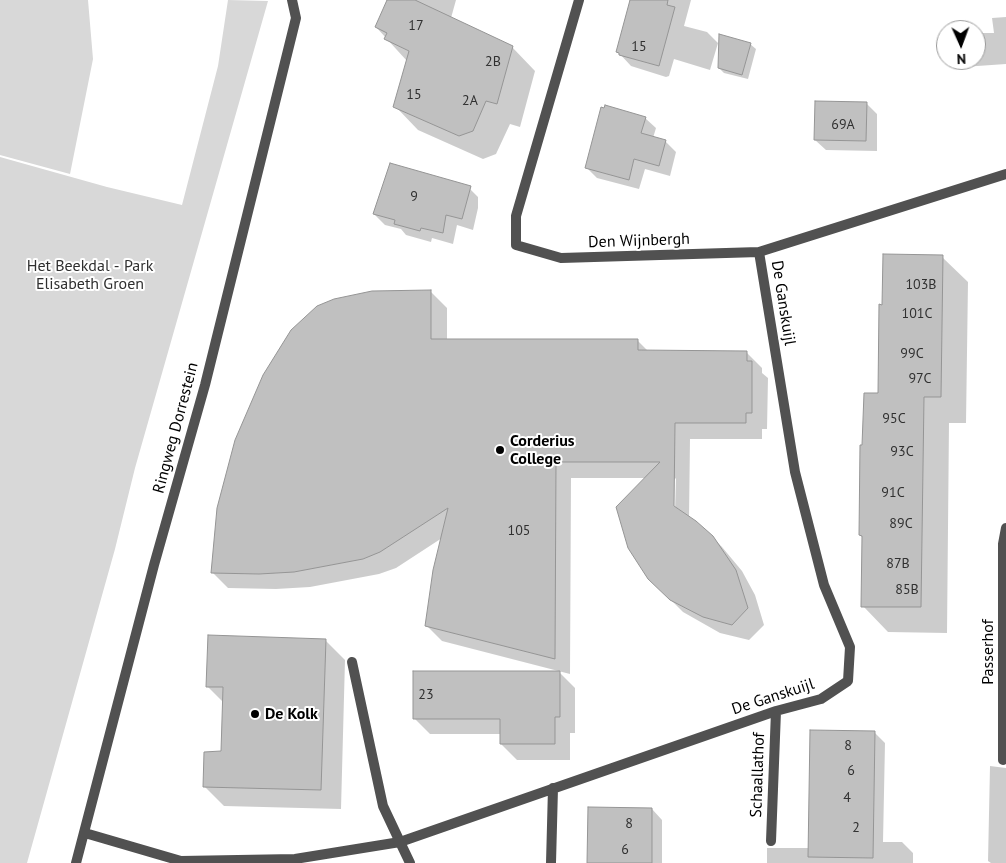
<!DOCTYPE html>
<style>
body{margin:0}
#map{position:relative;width:1006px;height:863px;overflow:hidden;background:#fff;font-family:"PT Sans",sans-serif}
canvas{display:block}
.north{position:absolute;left:936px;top:20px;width:50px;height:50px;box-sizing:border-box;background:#fff;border:1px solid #999;border-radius:50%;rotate:178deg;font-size:14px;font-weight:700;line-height:20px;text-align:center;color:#000}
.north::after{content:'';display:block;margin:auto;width:18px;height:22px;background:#000;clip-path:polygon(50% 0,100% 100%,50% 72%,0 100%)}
</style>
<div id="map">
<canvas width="1006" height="863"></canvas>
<div class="north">N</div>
</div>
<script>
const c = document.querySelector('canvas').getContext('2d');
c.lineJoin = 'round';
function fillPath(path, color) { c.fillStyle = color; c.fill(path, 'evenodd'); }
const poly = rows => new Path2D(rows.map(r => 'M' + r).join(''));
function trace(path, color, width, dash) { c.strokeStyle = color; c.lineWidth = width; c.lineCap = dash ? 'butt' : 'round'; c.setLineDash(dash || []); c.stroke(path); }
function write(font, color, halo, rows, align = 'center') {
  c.font = font + ' "PT Sans",sans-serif'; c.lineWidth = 4; c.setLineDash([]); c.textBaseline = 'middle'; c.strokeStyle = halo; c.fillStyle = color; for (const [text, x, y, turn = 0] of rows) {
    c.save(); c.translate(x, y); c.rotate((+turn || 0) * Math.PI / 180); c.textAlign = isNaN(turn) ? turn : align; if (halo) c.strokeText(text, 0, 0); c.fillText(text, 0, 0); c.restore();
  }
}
fillPath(poly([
 [0,0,88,0,93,59,70,174,0,155],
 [228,0,268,1,135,468,115,549,27,863,0,863,0,157,107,187,182,205,218,66]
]), '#d8d8d8');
fillPath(poly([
 [391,0,456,0,451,18,512,47,535,71,520,127,510,124,496,154,483,159,418,130,395,106,407,61,376,27],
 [635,0,691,0,684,26,707,32,718,43,710,70,674,59,669,76,666,77,631,66,618,52],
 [1006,17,1006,64,963,67,958,60,976,60,976,33,994,33,992,18],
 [750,44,756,49,748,79,724,73,719,68],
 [866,103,877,114,877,151,826,150,815,140],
 [606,107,645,118,656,128,653,138,665,141,676,152,670,176,645,169,639,189,597,178,586,167],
 [467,186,478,197,478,208,473,230,457,225,453,244,432,238,431,242,406,235,401,229,385,225,374,214],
 [942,257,968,282,966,423,949,423,947,633,888,632,863,606,863,538,860,535,863,446,879,395,883,306],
 [431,292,447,308,447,340,637,340,648,351,746,352,762,368,762,373,768,378,767,429,762,429,762,439,690,439,689,519,706,531,722,547,742,571,755,595,764,625,749,640,720,633,683,612,649,578,647,478,571,478,570,674,442,641,426,625,442,538,396,568,379,574,310,587,276,589,228,588,212,572],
 [676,478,675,512,673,512,673,481],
 [325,640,345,660,341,809,224,806,204,786,222,752,223,702,207,686],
 [559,672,575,688,575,733,570,733,570,760,517,760,501,744,501,734,430,734,414,718],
 [874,732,885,743,883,842,902,842,913,853,913,863,767,863,767,848,809,848],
 [990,766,1006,768,1006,863,991,863,988,861],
 [652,809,662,820,662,863,588,863]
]), '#0003');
const building = poly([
 [387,0,415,0,513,46,497,104,486,101,473,131,459,136,393,107,409,51,384,39,387,33,375,27,387,0],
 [630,0,668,0,667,5,675,7,659,66,619,55,619,53,616,52,630,0],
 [719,34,751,43,742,75,718,68,719,34],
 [815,101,867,102,866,141,814,140,815,101],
 [605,105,646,117,641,133,666,140,659,166,634,159,629,180,585,168,601,107,604,108,605,105],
 [390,163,471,186,462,219,446,215,443,233,421,228,420,231,394,224,395,220,373,214,390,163],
 [883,254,943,255,941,397,924,397,921,607,861,607,862,536,859,535,860,445,862,445,864,393,878,393,879,304,882,305,883,254],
 [431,290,431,339,638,339,638,350,747,351,747,361,752,361,752,413,746,413,746,423,675,423,674,506,696,521,713,536,736,570,748,608,732,625,703,617,670,600,648,579,628,548,616,507,660,462,556,462,555,659,425,626,433,570,448,508,380,552,363,559,294,572,259,574,211,573,217,508,235,440,263,375,291,330,317,306,334,299,372,291,431,290],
 [208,635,326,639,321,790,203,787,204,752,221,751,223,687,206,687,208,635],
 [413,671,560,671,560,717,555,717,555,744,500,744,500,719,413,719,413,671],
 [810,730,875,731,873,858,808,857,810,730],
 [588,807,652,808,652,863,587,863,588,807]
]);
fillPath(building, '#c0c0c0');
trace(building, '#959595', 1);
trace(poly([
 [352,662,383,806,400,842]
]), '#515151', 10);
trace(poly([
 [579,0,516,216,516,245,561,258,759,252,1006,174],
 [1003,760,1003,544,1006,528],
 [85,833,181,861,295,859,400,842,776,711,821,699,848,681,850,647,824,585,795,472,759,252],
 [771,841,776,711],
 [400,842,410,863],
 [76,863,154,565,205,385,296,18,292,0],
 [551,863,553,788]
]), '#515151', 10);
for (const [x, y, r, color] of [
 [500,450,5,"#000"],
 [255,714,5,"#000"]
]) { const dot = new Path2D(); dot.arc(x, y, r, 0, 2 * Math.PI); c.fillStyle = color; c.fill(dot); trace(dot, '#fff', 2); }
write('14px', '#303030', null, [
 ["17",416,26],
 ["15",639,47],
 ["2B",493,62],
 ["15",414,95],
 ["2A",470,101],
 ["69A",843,125],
 ["9",414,197],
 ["103B",921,285],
 ["101C",917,314],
 ["99C",912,354],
 ["97C",920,379],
 ["95C",894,419],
 ["93C",902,452],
 ["91C",893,493],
 ["89C",901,524],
 ["105",519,531],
 ["87B",898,564],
 ["85B",907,590],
 ["23",426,695],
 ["8",848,746],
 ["6",851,771],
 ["4",847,798],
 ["8",629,824],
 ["2",856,828],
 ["6",625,850]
]);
write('16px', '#000', '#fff', [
 ["Den Wijnbergh",639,241,-2],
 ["De Ganskuijl",783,303,81],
 ["Ringweg Dorrestein",176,428,-75],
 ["Passerhof",988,652,-90],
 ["De Ganskuijl",773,697,-18],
 ["Schaallathof",758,775,-88]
]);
write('16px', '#2f2f2f', '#fff', [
 ["Het Beekdal - Park",90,266],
 ["Elisabeth Groen",90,284]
]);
write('bold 16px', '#000', '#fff', [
 ["Corderius",510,441],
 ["College",510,459],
 ["De Kolk",265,714]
], 'left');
</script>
